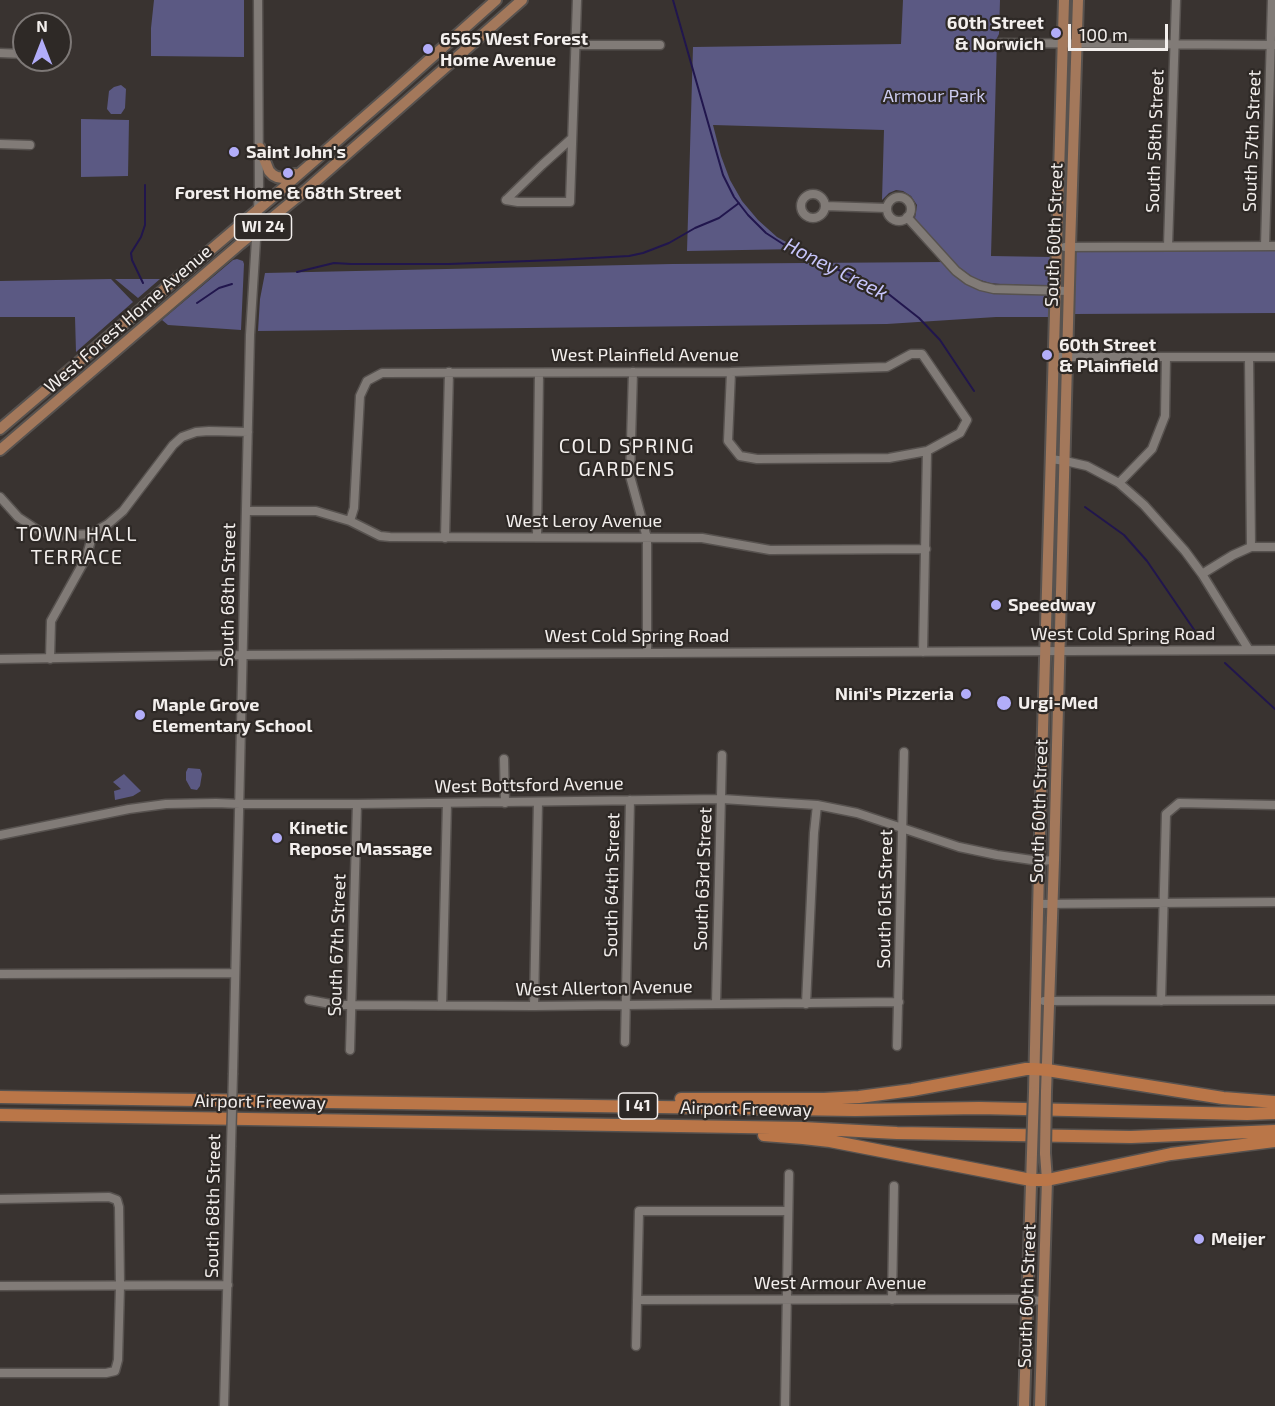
<!DOCTYPE html>
<style>
body{margin:0}
#map{position:relative;width:1275px;height:1406px;overflow:hidden;background:#393330;font-family:"Exo 2",sans-serif}
canvas{display:block}
.north{position:absolute;left:12px;top:12px;width:60px;height:60px;box-sizing:border-box;background:#2e2926;border:2px solid #7d7876;border-radius:50%;rotate:0deg;font-size:16px;font-weight:700;line-height:24px;text-align:center;color:#f3efed}
.north::after{content:'';display:block;margin:auto;width:21px;height:27px;background:#b2adf9;clip-path:polygon(50% 0,100% 100%,50% 72%,0 100%)}
.scale{position:absolute;left:1068px;top:24px;width:100px;height:27px;box-sizing:border-box;border:3px solid #f3efed;border-top:0;padding-left:8px;font-size:18px;line-height:21px;white-space:nowrap;color:#f3efed;-webkit-text-stroke:4px #2e2926;paint-order:stroke}
</style>
<div id="map">
<canvas width="1275" height="1406"></canvas>
<div class="north">N</div>
<div class="scale">100 m</div>
</div>
<script>
const c = document.querySelector('canvas').getContext('2d');
c.lineJoin = 'round';
function fillPath(path, color) { c.fillStyle = color; c.fill(path, 'evenodd'); }
const poly = rows => new Path2D(rows.map(r => 'M' + r).join(''));
function trace(path, color, width, dash) { c.strokeStyle = color; c.lineWidth = width; c.lineCap = dash ? 'butt' : 'round'; c.setLineDash(dash || []); c.stroke(path); }
function write(font, color, halo, rows, align = 'center') {
  c.font = font + ' "Exo 2",sans-serif'; c.lineWidth = 4.5; c.setLineDash([]); c.textBaseline = 'middle'; c.strokeStyle = halo; c.fillStyle = color; for (const [text, x, y, turn = 0] of rows) {
    c.save(); c.translate(x, y); c.rotate((+turn || 0) * Math.PI / 180); c.textAlign = isNaN(turn) ? turn : align; if (halo) c.strokeText(text, 0, 0); c.fillText(text, 0, 0); c.restore();
  }
}
fillPath(poly([
 [154,0,244,0,244,57,151,56,151,28],
 [903,0,1000,0,999,34,997,38,991,256,1051,257,1051,284,1048,286,1000,284,990,283,974,278,956,265,917,221,915,218,917,205,911,196,903,191,896,190,889,193,882,200,884,130,713,125,721,156,730,180,742,201,758,220,777,237,799,249,687,251,693,47,901,44],
 [121,85,126,89,125,108,121,114,111,114,107,109,109,91,114,87],
 [81,119,129,120,128,176,81,177],
 [1275,250,1275,313,1073,314,1074,255,1077,252,1087,251],
 [237,259,243,261,244,264,241,330,168,325,162,320,233,260],
 [943,262,960,280,977,289,988,292,999,293,1048,295,1051,296,1050,317,996,317,887,324,258,331,260,299,265,273,672,264],
 [111,279,133,302,76,352,75,317,0,317,0,281],
 [115,279,160,279,138,298],
 [188,768,200,769,202,774,200,786,197,790,191,789,186,780,186,772],
 [124,774,141,791,133,796,115,800,114,791,121,789,113,782]
]), '#5b5983');
trace(poly([
 [673,0,723,175,734,197,748,215,766,233,783,244,886,292,919,318,940,340,974,391],
 [297,272,334,263,351,264,449,264,556,260,629,256,643,253,669,243,695,228,719,218,739,203],
 [143,283,132,260,131,253,141,237,145,225,145,185],
 [197,303,219,288,232,284],
 [1085,507,1124,535,1147,561,1197,634],
 [1225,663,1275,709]
]), '#21164d', 2);
const minor = poly([
 [1000,43,1275,45],
 [575,45,660,45],
 [0,53,24,54],
 [0,144,30,145],
 '801 206a12 12 0 1 1 24 0a12 12 0 1 1-24 0Z',
 '887 209a12 12 0 1 1 24 0a12 12 0 1 1-24 0Z',
 [506,200,518,202,570,202,577,0],
 [506,200,542,165,571,139],
 [825,206,887,208],
 [907,217,956,271,968,280,981,286,994,289,1069,291],
 [1168,246,1176,0],
 [1265,246,1272,0],
 [1065,247,1275,246],
 [1054,357,1275,357],
 [1249,357,1251,547],
 [633,372,630,476,647,538,647,653],
 [1051,459,1065,461,1087,466,1119,483,1144,505,1185,551,1202,574,1249,650],
 [1119,483,1152,449,1165,416,1166,357],
 [0,497,18,517,39,531,60,536,91,534,108,524,123,511,173,445,182,437,196,432,209,431,248,432],
 [247,511,316,511,350,521,380,536,390,537,702,538,770,550,926,549],
 [350,521,354,508,360,396,367,381,382,373,731,372,887,367,911,354,922,354,967,420,960,433,927,451,889,458,757,459,740,456,728,441,731,372],
 [537,537,539,373],
 [445,538,449,372],
 [1202,574,1233,555,1251,547,1275,547],
 [923,652,927,451],
 [0,659,243,655,1275,650],
 [50,659,51,621,86,558,90,544,91,534],
 [504,759,505,803],
 [0,835,129,809,166,804,216,803,240,804,357,804,722,799,817,805,857,813,959,847,997,855,1039,861,1054,860],
 [1038,904,1275,902],
 [0,974,235,973],
 [309,1000,336,1005,352,1005,534,1006,899,1002],
 [1044,1001,1275,1000],
 [1161,1001,1166,814,1179,803,1275,805],
 [716,1003,722,755],
 [806,1004,814,833,817,805],
 [442,1005,447,803],
 [534,1006,538,802],
 [625,1042,630,800],
 [897,1046,904,752],
 [350,1050,357,804],
 [233,1073,250,335,259,192,258,0],
 [0,1199,109,1197,117,1200,119,1207,120,1286,118,1360,115,1371,106,1373,0,1373],
 [0,1286,228,1285],
 [637,1300,1018,1299,1043,1301],
 [892,1300,894,1186],
 [636,1346,639,1211,788,1211],
 [224,1406,231,1147],
 [785,1406,789,1174]
]);
const major = poly([
 [260,148,269,171,273,175,277,177,283,178,295,174],
 [0,429,274,196,393,92,496,0],
 [0,450,240,244,306,190,522,0],
 [1034,1092,1039,868,1064,0],
 [1046,1092,1054,860,1070,247,1078,0],
 [1024,1406,1032,1153],
 [1040,1406,1047,1180,1045,1153]
]);
const highway = poly([
 [0,1097,855,1110,979,1108,1247,1114,1275,1113],
 [681,1099,824,1099,859,1097,912,1090,1026,1069,1034,1069,1047,1070,1223,1098,1275,1102],
 [0,1115,802,1128,897,1133,1131,1137,1275,1131],
 [764,1135,803,1138,830,1141,1031,1180,1047,1180,1171,1154,1275,1141]
]);
trace(minor, '#57524f', 11);
trace(major, '#57524f', 14);
trace(highway, '#57524f', 15);
trace(minor, '#817b77', 8);
trace(major, '#a3785b', 10);
trace(highway, '#ba7648', 12);
const minorBridge = poly([
 [231,1147,233,1073]
]);
const majorBridge = poly([
 [1032,1153,1034,1092],
 [1045,1153,1046,1092]
]);
trace(minorBridge, '#57524f', 11, []);
trace(majorBridge, '#57524f', 14, []);
trace(minorBridge, '#817b77', 8);
trace(majorBridge, '#a3785b', 10);
for (const [x, y, r, color] of [
 [1056,33,6,"#b2adf9"],
 [428,49,6,"#b2adf9"],
 [234,152,6,"#b2adf9"],
 [288,173,6,"#b2adf9"],
 [1047,355,6,"#b2adf9"],
 [996,605,6,"#b2adf9"],
 [966,694,6,"#b2adf9"],
 [1004,703,8,"#b2adf9"],
 [140,715,6,"#b2adf9"],
 [277,838,6,"#b2adf9"],
 [1199,1239,6,"#b2adf9"]
]) { const dot = new Path2D(); dot.arc(x, y, r, 0, 2 * Math.PI); c.fillStyle = color; c.fill(dot); trace(dot, '#2e2926', 2); }
for (const [x, y, w] of [
 [263,227,57],
 [638,1106,39]
]) { const box = new Path2D(); box.roundRect(x - w / 2, y - 13, w, 26, 4.5); c.fillStyle = '#2e2926'; c.fill(box); trace(box, '#f3efed', 1.5); }
write('bold 16px', '#f3efed', null, [
 ["WI 24",263,227],
 ["I 41",638,1106]
]);
write('bold 18px', '#f3efed', '#2e2926', [
 ["60th Street",1044,23,"right"],
 ["& Norwich",1044,44,"right"],
 ["6565 West Forest",440,39],
 ["Home Avenue",440,60],
 ["Saint John's",246,152],
 ["Forest Home & 68th Street",288,193,"center"],
 ["60th Street",1059,345],
 ["& Plainfield",1059,366],
 ["Speedway",1008,605],
 ["Nini's Pizzeria",954,694,"right"],
 ["Urgi-Med",1018,703],
 ["Maple Grove",152,705],
 ["Elementary School",152,726],
 ["Kinetic",289,828],
 ["Repose Massage",289,849],
 ["Meijer",1211,1239]
], 'left');
write('18px', '#cdccf0', '#2e2926', [
 ["Armour Park",934,96]
]);
write('18px', '#f3efed', '#2e2926', [
 ["South 58th Street",1155,141,-88],
 ["South 57th Street",1252,141,-88],
 ["South 60th Street",1054,235,-88],
 ["West Forest Home Avenue",128,319,-41],
 ["West Plainfield Avenue",645,355],
 ["West Leroy Avenue",584,521],
 ["South 68th Street",228,595,-89],
 ["West Cold Spring Road",1123,634],
 ["West Cold Spring Road",637,636],
 ["West Bottsford Avenue",529,785,-1],
 ["South 60th Street",1039,811,-88],
 ["South 63rd Street",703,879,-88],
 ["South 64th Street",612,885,-89],
 ["South 61st Street",885,899,-89],
 ["South 67th Street",337,945,-88],
 ["West Allerton Avenue",604,988,-1],
 ["Airport Freeway",260,1102,1],
 ["Airport Freeway",746,1109,1],
 ["South 68th Street",213,1206,-89],
 ["West Armour Avenue",840,1283],
 ["South 60th Street",1027,1296,-88]
]);
write('italic 20px', '#c7c5fb', '#2e2926', [
 ["Honey Creek",836,269,27]
]);
c.letterSpacing = '1.5px';
write('20px', '#f3efed', '#2e2926', [
 ["COLD SPRING",627,446],
 ["GARDENS",627,469],
 ["TOWN HALL",77,534],
 ["TERRACE",77,557]
]);
c.letterSpacing = '0px';
</script>
